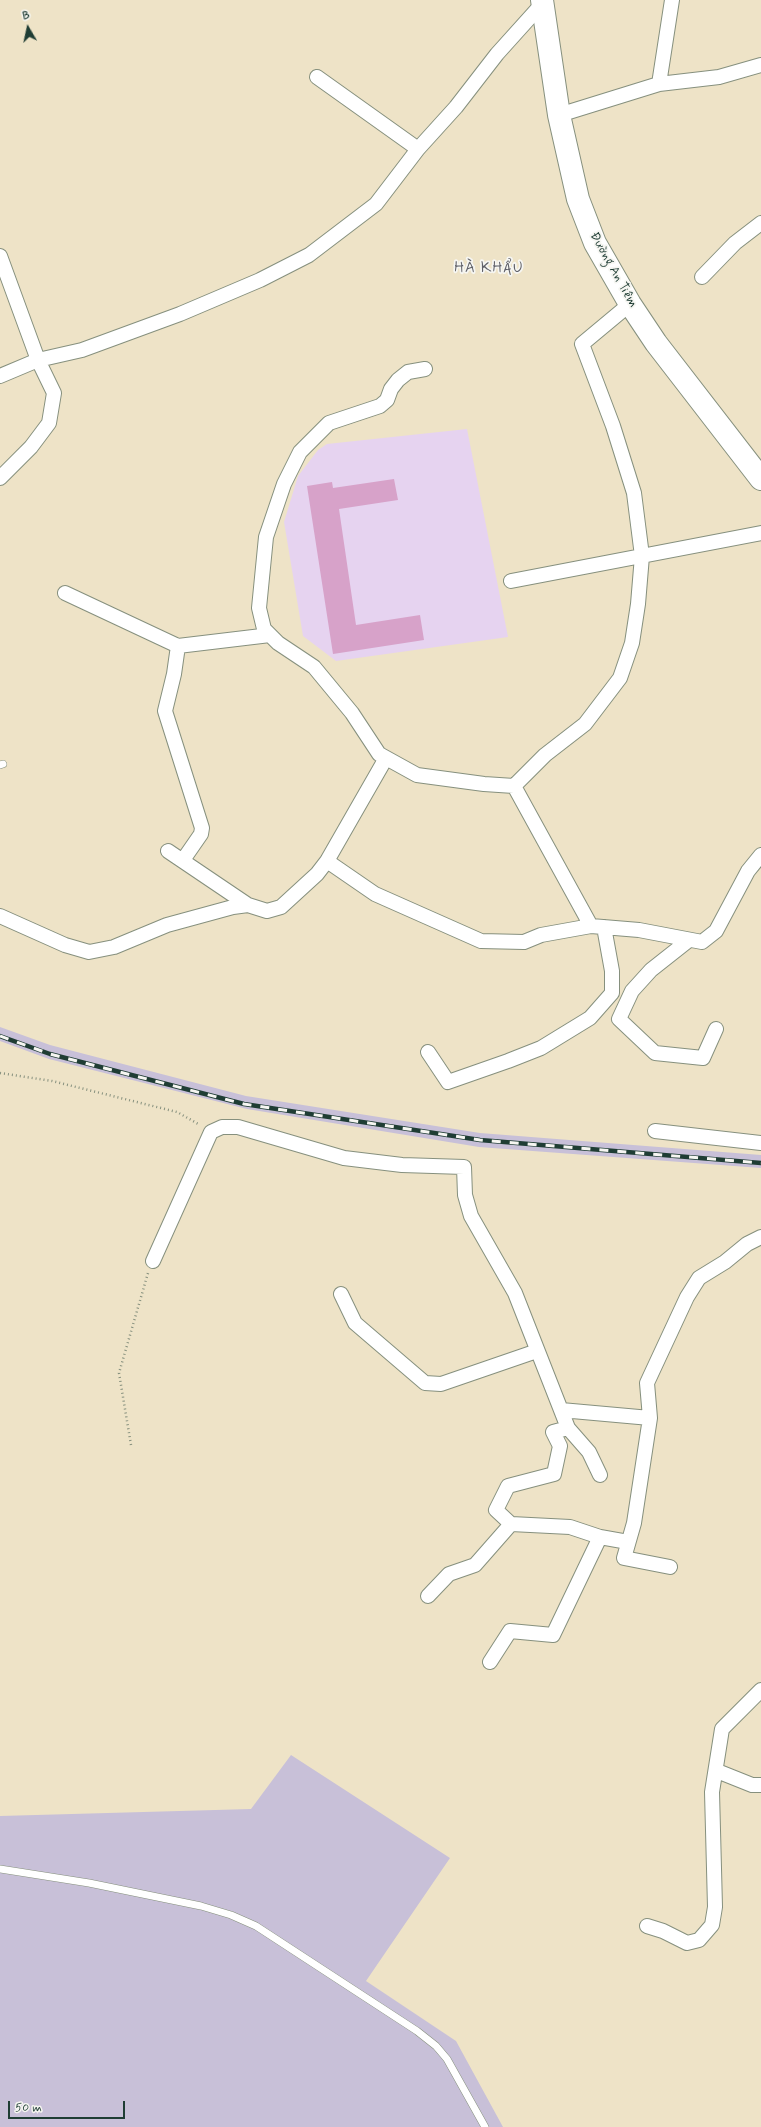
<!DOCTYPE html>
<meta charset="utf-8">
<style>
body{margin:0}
#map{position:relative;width:761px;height:2127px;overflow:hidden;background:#eee3c7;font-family:Mynerve,sans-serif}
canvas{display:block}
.north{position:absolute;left:8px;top:8px;width:40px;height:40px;-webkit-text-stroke:3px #f6f6f2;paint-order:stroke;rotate:351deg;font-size:11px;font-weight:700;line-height:16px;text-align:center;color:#1f3d34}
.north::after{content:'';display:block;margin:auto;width:14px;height:18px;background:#1f3d34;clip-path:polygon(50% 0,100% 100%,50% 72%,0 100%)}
.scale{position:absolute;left:8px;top:2101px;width:117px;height:18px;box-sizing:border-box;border:2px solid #1f3d34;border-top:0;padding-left:5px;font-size:12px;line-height:14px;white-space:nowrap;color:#1f3d34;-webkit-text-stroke:3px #f6f6f2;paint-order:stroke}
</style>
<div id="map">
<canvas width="761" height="2127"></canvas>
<div class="north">B</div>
<div class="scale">50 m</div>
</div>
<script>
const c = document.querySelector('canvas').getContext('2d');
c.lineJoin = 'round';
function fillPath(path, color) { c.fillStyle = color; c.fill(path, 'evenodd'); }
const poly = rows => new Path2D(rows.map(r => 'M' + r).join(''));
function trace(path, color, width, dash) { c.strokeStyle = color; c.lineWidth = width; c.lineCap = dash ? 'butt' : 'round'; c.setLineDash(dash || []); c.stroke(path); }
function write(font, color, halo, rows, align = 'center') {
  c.font = font + ' Mynerve,sans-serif'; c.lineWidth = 3.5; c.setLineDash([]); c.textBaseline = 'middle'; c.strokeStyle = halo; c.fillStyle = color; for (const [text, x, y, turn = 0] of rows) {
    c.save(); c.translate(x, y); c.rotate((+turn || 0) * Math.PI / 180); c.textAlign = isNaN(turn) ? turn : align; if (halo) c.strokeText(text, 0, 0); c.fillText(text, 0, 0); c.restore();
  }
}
fillPath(poly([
 [467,429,508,637,336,661,303,636,284,522,298,476,318,450,327,444]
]), '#e6d3f0');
fillPath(poly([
 [0,1027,50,1045,246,1096,480,1133,761,1155,761,1168,479,1147,247,1109,49,1059,0,1041],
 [291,1755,450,1858,366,1981,456,2041,503,2127,0,2127,0,1816,251,1809]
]), '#c8c0d8');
fillPath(poly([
 [394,479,398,500,339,509,356,625,420,615,424,640,333,654,307,486,332,482,333,488]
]), '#d7a2c9');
const service = poly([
 [0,765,3,764],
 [0,1869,89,1883,201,1906,231,1915,256,1926,417,2031,436,2046,447,2059,485,2127]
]);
const minor = poly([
 [317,77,418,149],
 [659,84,672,0],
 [559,115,659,84,719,77,761,65],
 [0,256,38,360,54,393,49,423,31,447,0,478],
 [702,277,735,243,761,223],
 [425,369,408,372,398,380,391,389,387,400,380,406,329,423,300,452,284,484,266,537,259,608,264,629,278,643,314,667,352,713,379,754,417,775,484,784,514,786,591,926],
 [0,376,38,360,82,350,180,314,260,280,309,255,376,204,418,149,456,107,497,54,542,4],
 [511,581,761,533],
 [65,593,178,646,270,635],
 [178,646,174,674,165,711,202,828,201,834,183,860],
 [514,786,545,755,585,724,620,678,632,643,638,604,642,556,634,493,613,426,582,344,630,304],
 [168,851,248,905,267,911,281,907,317,874,327,861,386,758],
 [327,861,375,894,481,941,524,942,541,935,591,926,639,930,702,942,716,931,748,871,761,855],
 [0,916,65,945,89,952,114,947,167,925,233,907,248,905],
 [689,940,651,970,632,991,619,1019,655,1053,703,1058,716,1029],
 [428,1052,448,1082,508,1061,541,1048,590,1018,612,993,612,971,604,927],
 [655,1131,761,1143],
 [153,1261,211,1132,222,1127,238,1127,344,1158,402,1165,464,1167,465,1195,471,1216,515,1293,568,1428,553,1432,560,1446,554,1474,508,1486,496,1510,511,1524],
 [341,1294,355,1323,425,1383,441,1384,537,1351],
 [561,1410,650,1418],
 [568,1428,589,1452,600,1475],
 [670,1567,624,1558,634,1523,650,1418,647,1383,687,1297,699,1278,725,1262,747,1244,761,1237],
 [428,1596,449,1574,475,1565,511,1524,570,1527,600,1537,628,1542],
 [490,1662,510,1631,553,1635,600,1537],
 [717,1771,752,1785,761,1785],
 [647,1926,663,1931,687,1943,699,1940,712,1925,715,1907,712,1792,722,1729,761,1690]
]);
const trunk = poly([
 [542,0,559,115,578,199,595,243,630,304,656,343,761,479]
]);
trace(service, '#86907e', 8);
trace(minor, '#86907e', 16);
trace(trunk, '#86907e', 24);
trace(poly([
 [0,1073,52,1081,177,1112,200,1125],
 [131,1445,119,1373,148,1273]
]), '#86907e', 2.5, [1, 3]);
trace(service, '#fff', 7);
trace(minor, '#fff', 14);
trace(trunk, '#fff', 22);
const rail = poly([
 [0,1036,50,1054,244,1104,480,1140,761,1163]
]);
trace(rail, '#1f3d34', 4.5);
trace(rail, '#f6f6f2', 3, [9]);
write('13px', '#1f3d34', '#f6f6f2', [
 ["Đường An Tiêm",613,270,61]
]);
c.letterSpacing = '1px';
write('15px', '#5f6068', '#f6f6f2', [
 ["HÀ KHẨU",489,269]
]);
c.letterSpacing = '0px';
</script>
